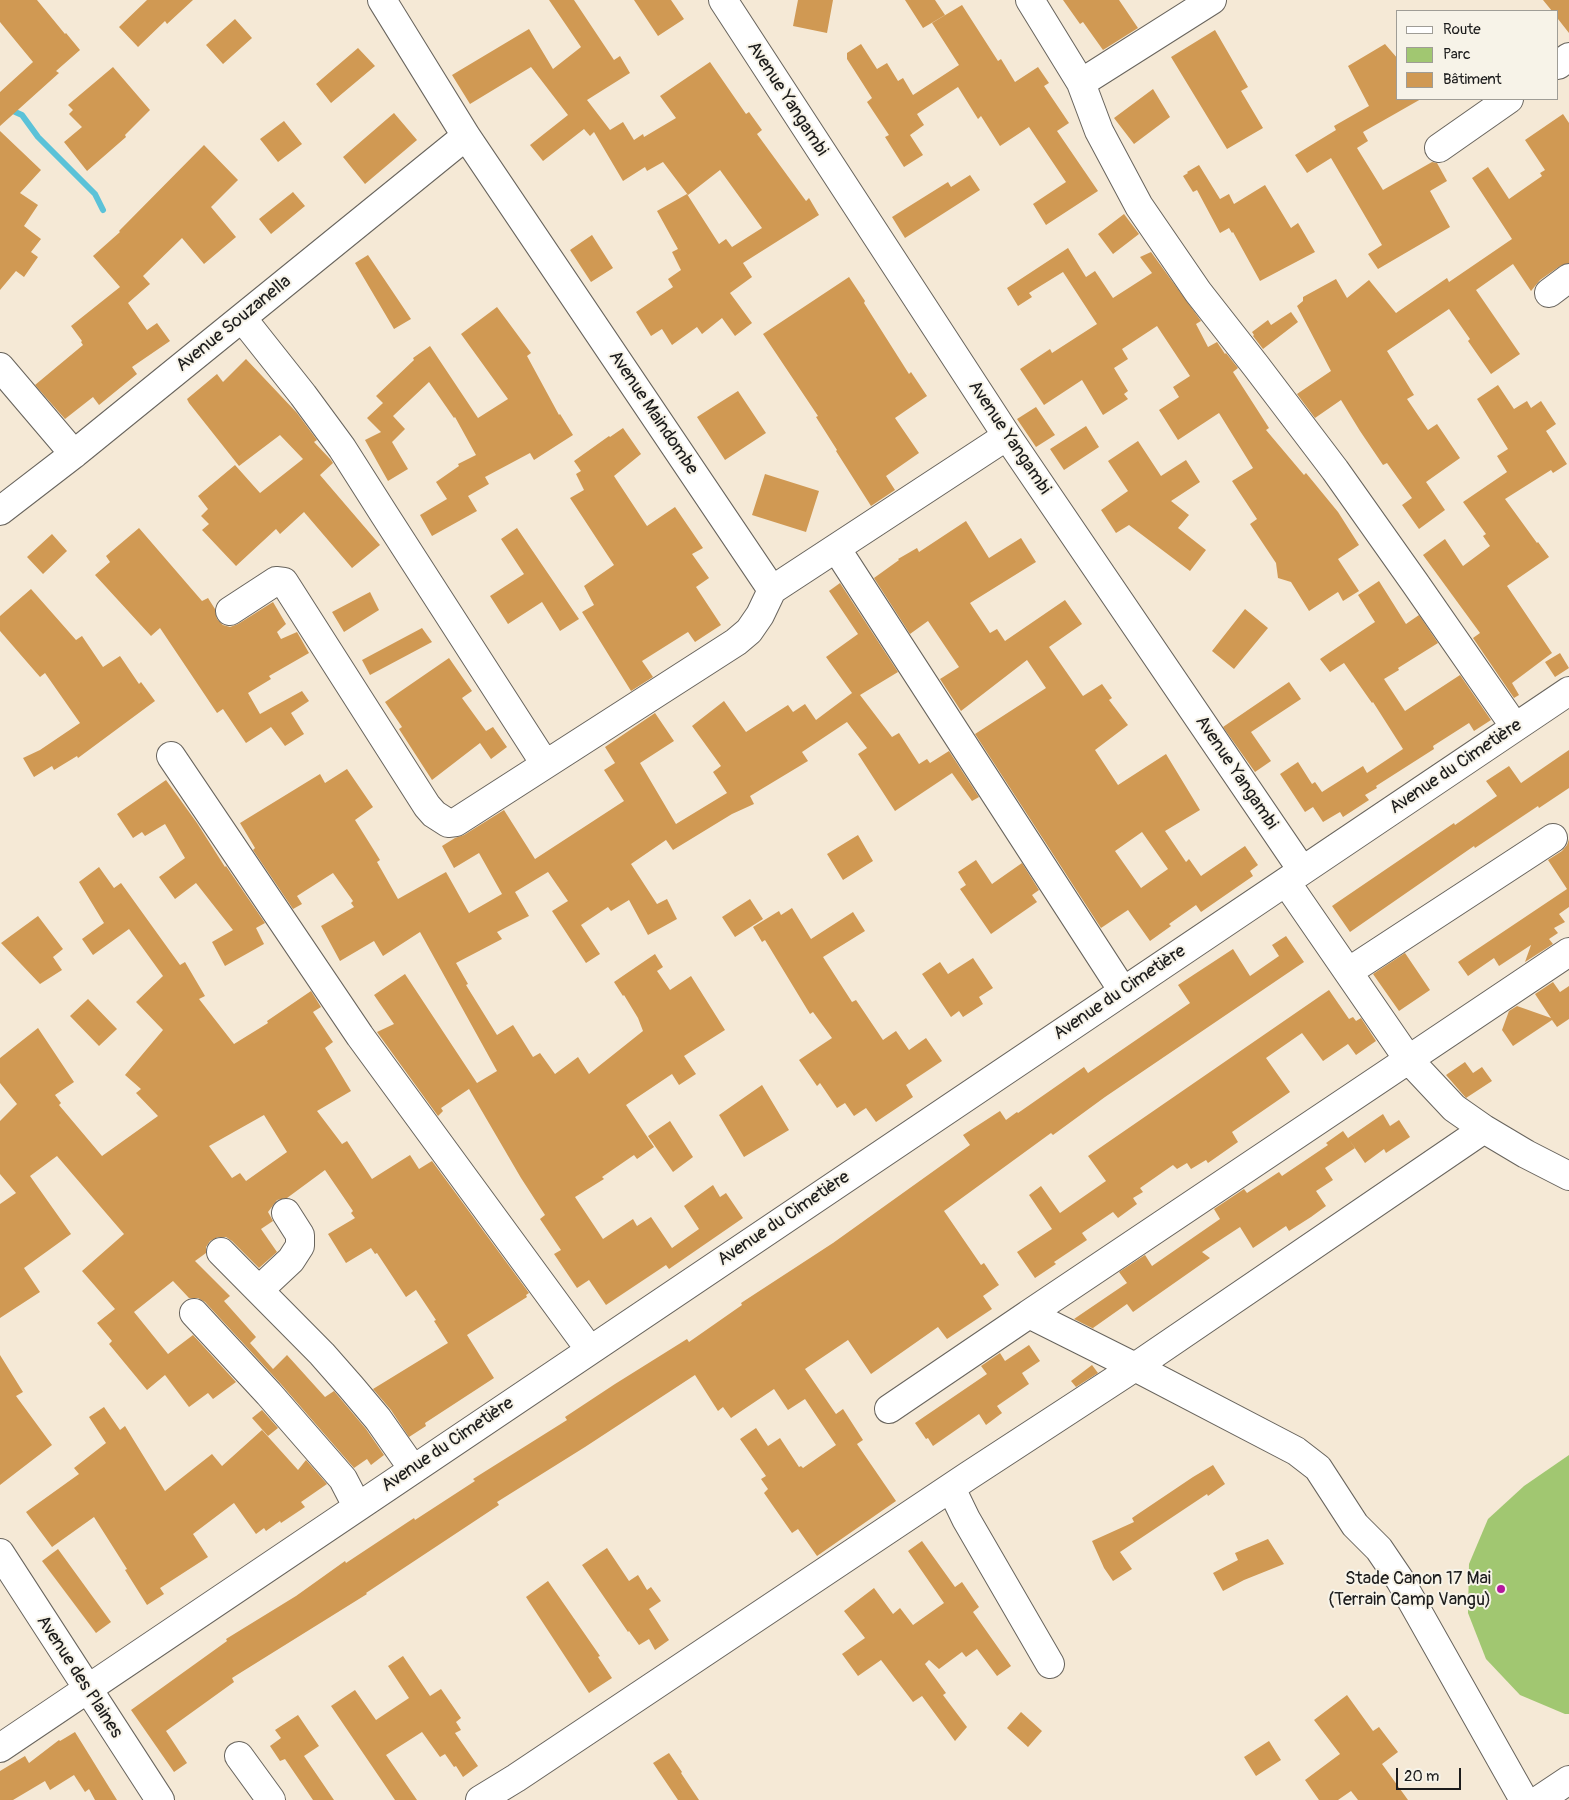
<!DOCTYPE html>
<meta charset="utf-8">
<style>
body{margin:0}
#map{position:relative;width:1569px;height:1800px;overflow:hidden;background:#f5e9d6;font-family:Pangolin,sans-serif}
canvas{display:block}
.legend{position:absolute;left:1396px;top:10px;width:162px;height:90px;box-sizing:border-box;background:#f7f3e8;border:1px solid #9f9d96;margin:0;padding:6px 9px;list-style:none;font-size:15px;color:#1c1c1c}
.legend li{display:flex;align-items:center;gap:10px;height:25px}
.legend b{width:25px;border:1px solid #9f9d96}
.scale{position:absolute;left:1396px;top:1768px;width:65px;height:22px;box-sizing:border-box;border:2px solid #1c1c1c;border-top:0;padding-left:6px;font-size:15px;line-height:18px;white-space:nowrap;color:#1c1c1c;-webkit-text-stroke:4px #f7f3e8;paint-order:stroke}
</style>
<div id="map">
<canvas width="1569" height="1800"></canvas>
<ul class="legend">
<li><b style="height:6px;background:#fff"></b>Route</li>
<li><b style="height:14px;background:#a1c771"></b>Parc</li>
<li><b style="height:14px;background:#d09953"></b>Bâtiment</li>
</ul>
<div class="scale">20 m</div>
</div>
<script>
const c = document.querySelector('canvas').getContext('2d');
c.lineJoin = 'round';
function fillPath(path, color) { c.fillStyle = color; c.fill(path, 'evenodd'); }
const poly = rows => new Path2D(rows.map(r => 'M' + r).join(''));
function trace(path, color, width, dash) { c.strokeStyle = color; c.lineWidth = width; c.lineCap = dash ? 'butt' : 'round'; c.setLineDash(dash || []); c.stroke(path); }
function write(font, color, halo, rows, align = 'center') {
  c.font = font + ' Pangolin,sans-serif'; c.lineWidth = 4; c.setLineDash([]); c.textBaseline = 'middle'; c.strokeStyle = halo; c.fillStyle = color; for (const [text, x, y, turn = 0] of rows) {
    c.save(); c.translate(x, y); c.rotate((+turn || 0) * Math.PI / 180); c.textAlign = isNaN(turn) ? turn : align; if (halo) c.strokeText(text, 0, 0); c.fillText(text, 0, 0); c.restore();
  }
}
fillPath(poly([
 [1569,1455,1569,1714,1565,1714,1520,1695,1486,1659,1468,1613,1469,1564,1488,1519,1524,1486]
]), '#a1c771');
trace(poly([
 [0,107,4,107,22,115,38,137,95,194,103,210]
]), '#5bc2d8', 6);
fillPath(poly([
 [0,0,37,0,65,34,66,33,80,50,56,71,59,73,0,126,0,92,33,62,0,22],
 [147,0,193,0,167,24,165,21,138,47,119,27],
 [549,0,574,0,614,60,620,56,630,73,587,100,610,130,623,122,634,140,643,134,644,137,676,118,660,96,710,62,746,114,749,112,762,130,757,134,806,201,809,198,819,215,743,263,752,277,730,293,752,323,735,336,722,318,702,334,697,327,672,345,662,329,651,336,636,312,673,287,668,279,681,270,672,252,678,249,657,211,687,194,719,244,726,239,732,247,762,228,720,170,688,195,663,162,647,171,645,167,623,181,594,132,590,136,584,129,543,161,530,145,568,115,531,67,470,104,452,75,529,29,553,69,581,47],
 [634,0,671,0,684,19,658,36],
 [798,0,833,0,827,33,793,26],
 [905,0,935,0,945,15,923,28],
 [1063,0,1119,0,1138,28,1103,50,1083,22,1080,24],
 [1543,0,1569,0,1569,33,1558,19,1558,11,1552,11],
 [962,5,998,61,1001,59,1015,82,1038,67,1049,83,1044,86,1069,123,1057,131,1098,191,1046,225,1033,204,1066,182,1029,127,1000,146,981,116,978,119,958,87,917,114,924,125,910,135,923,155,904,167,885,137,889,135,867,102,872,98,847,59,847,53,861,44,877,69,887,63,898,81,903,78,913,95,959,65,932,23],
 [235,19,252,38,223,64,206,45],
 [1215,30,1248,87,1241,91,1263,128,1227,149,1171,57],
 [1385,44,1398,59,1398,99,1421,99,1363,132,1368,141,1357,148,1383,190,1432,162,1437,163,1447,181,1430,191,1450,227,1378,269,1368,254,1382,245,1331,158,1307,173,1295,155,1336,130,1334,126,1369,106,1348,66],
 [358,48,375,66,331,103,316,84],
 [113,67,150,110,125,135,126,137,87,171,64,142,82,127,69,114,73,110,68,105],
 [1153,89,1170,117,1134,144,1114,118],
 [394,113,417,140,365,184,343,157],
 [1563,114,1569,123,1569,263,1560,266,1540,280,1531,291,1513,264,1476,290,1520,354,1491,374,1468,341,1470,339,1449,309,1387,351,1414,395,1407,399,1428,430,1437,424,1460,458,1426,482,1445,510,1419,529,1402,505,1412,498,1387,463,1383,465,1360,431,1341,400,1315,418,1297,394,1331,371,1297,306,1303,301,1303,297,1336,279,1347,298,1369,280,1396,313,1447,278,1449,282,1512,239,1472,178,1488,167,1509,199,1542,176,1540,173,1545,170,1525,140],
 [284,121,302,144,278,162,260,139],
 [0,131,41,170,20,193,38,205,24,226,41,239,31,252,38,257,24,277,16,271,0,290],
 [204,145,238,180,211,207,236,237,204,264,182,238,143,276,150,284,128,303,147,330,157,323,170,341,132,367,137,374,99,405,93,397,65,419,35,385,83,345,81,342,82,341,71,326,120,287,93,256,120,232,119,231],
 [1199,165,1220,199,1229,194,1234,204,1265,185,1291,228,1298,223,1315,252,1260,281,1233,232,1232,233,1229,228,1220,233,1197,190,1193,192,1183,176,1188,173,1187,172],
 [970,175,980,190,905,238,892,217,948,182,951,187],
 [293,192,305,206,271,234,259,219],
 [1124,214,1139,234,1113,254,1098,234],
 [592,235,613,268,591,282,570,250],
 [1068,248,1086,277,1095,271,1113,298,1152,273,1140,257,1151,252,1201,321,1196,324,1208,347,1217,342,1225,354,1226,353,1238,368,1233,372,1269,428,1266,430,1304,475,1306,473,1338,512,1359,545,1338,559,1359,591,1343,601,1338,592,1309,611,1291,582,1278,578,1276,563,1250,524,1257,519,1232,481,1253,468,1219,413,1178,440,1159,410,1179,397,1173,387,1190,376,1157,326,1122,349,1128,359,1114,368,1128,391,1124,394,1128,399,1103,415,1082,380,1044,405,1020,369,1050,349,1052,353,1097,324,1063,272,1029,293,1032,297,1018,306,1007,288],
 [368,255,411,319,394,329,355,263],
 [849,277,865,301,864,303,909,374,911,372,927,396,895,418,919,453,886,476,895,490,871,506,836,451,837,450,816,417,818,416,763,334],
 [497,307,531,353,527,356,559,415,560,414,573,435,534,460,530,453,485,477,489,484,468,496,477,511,432,536,420,515,447,499,436,482,459,466,458,464,476,455,455,417,454,418,429,382,393,416,405,429,392,442,408,469,388,481,365,440,381,432,367,418,383,403,376,396,414,360,413,358,430,346,478,418,508,399,461,334],
 [1291,312,1298,322,1263,349,1253,336,1254,335,1252,332,1268,320,1271,325],
 [246,359,297,413,317,440,314,442,331,460,333,463,320,475,380,545,352,568,304,512,280,534,276,529,236,566,202,530,209,524,201,516,208,509,198,496,235,465,260,493,303,459,280,435,239,466,189,403,187,399,217,374,223,382],
 [1498,385,1514,409,1527,401,1531,408,1541,401,1556,424,1546,431,1567,464,1553,473,1551,470,1505,499,1537,543,1538,542,1549,557,1507,586,1552,653,1512,683,1519,695,1514,698,1473,638,1480,633,1423,555,1445,539,1463,566,1490,546,1483,536,1486,534,1463,502,1507,472,1497,456,1508,449,1477,399],
 [738,391,766,433,725,460,697,417],
 [1036,407,1055,435,1036,447,1017,419],
 [1086,426,1099,447,1064,470,1050,449],
 [623,428,641,454,614,476,647,526,675,507,703,548,692,554,709,578,696,587,721,625,695,642,688,632,642,661,653,677,631,691,582,612,594,605,584,586,614,565,570,498,584,490,576,474,581,471,574,461,609,436,610,437],
 [1138,441,1161,476,1186,460,1200,482,1171,501,1189,515,1178,528,1206,550,1190,571,1129,525,1116,533,1101,510,1128,491,1108,461],
 [765,474,819,491,806,532,752,515],
 [966,521,989,558,1021,538,1036,562,970,603,990,633,997,629,1005,641,1065,600,1082,624,1049,647,1083,696,1102,684,1112,698,1109,700,1128,725,1095,750,1118,785,1166,754,1200,810,1165,831,1186,862,1189,859,1201,876,1245,846,1258,865,1250,871,1253,876,1201,912,1196,905,1169,924,1171,926,1150,941,1128,910,1101,928,975,734,1046,688,1027,660,961,711,940,679,959,667,928,621,910,634,874,578,899,560,898,559,917,548,919,552],
 [1142,832,1168,869,1141,888,1115,851],
 [139,528,202,601,208,598,215,609,217,619,223,625,230,627,238,624,273,602,286,624,277,632,281,639,297,632,309,653,269,676,271,679,248,693,260,714,302,691,309,701,291,713,304,734,285,746,271,727,246,743,223,709,217,713,160,628,151,636,95,575,110,562,106,556],
 [517,528,579,619,560,631,542,602,508,624,490,596,524,574,501,539],
 [52,534,67,551,43,574,27,557],
 [1379,581,1406,624,1419,615,1438,643,1398,668,1399,670,1384,679,1405,711,1460,675,1491,720,1474,731,1469,723,1433,746,1434,749,1376,786,1377,788,1365,795,1369,800,1343,817,1340,812,1323,822,1313,807,1305,812,1280,774,1298,762,1312,784,1315,782,1322,792,1363,766,1367,773,1403,749,1373,702,1372,703,1344,663,1330,672,1320,659,1375,622,1358,595],
 [840,583,898,672,860,695,892,737,899,733,919,764,927,759,930,763,949,751,979,797,972,801,952,773,895,811,858,754,867,748,847,722,802,752,808,761,750,796,754,804,732,814,673,850,666,840,631,864,657,904,667,899,677,919,648,935,629,900,611,911,608,907,581,925,600,954,586,963,552,911,568,901,548,872,515,892,529,916,497,932,502,939,456,963,468,984,466,985,497,1035,513,1025,533,1057,540,1053,555,1074,578,1057,589,1074,643,1031,638,1018,624,995,623,996,614,982,655,954,663,967,657,971,670,990,691,976,725,1030,684,1056,696,1074,679,1085,672,1074,626,1105,654,1147,637,1159,634,1155,602,1177,604,1179,575,1197,603,1239,633,1219,637,1226,651,1217,672,1248,699,1229,684,1206,713,1185,720,1197,726,1193,743,1218,669,1269,666,1265,606,1305,589,1280,577,1288,554,1254,561,1250,540,1219,545,1215,521,1178,469,1089,441,1108,443,1111,438,1116,377,1032,394,1024,374,995,405,974,477,1083,497,1071,420,932,383,956,374,941,340,961,321,926,354,907,351,903,353,901,333,873,297,896,302,904,293,909,253,850,255,848,240,823,320,774,325,783,347,769,373,807,355,820,380,860,377,862,398,899,446,872,469,913,502,894,479,853,454,868,442,846,455,838,464,835,504,810,535,859,624,801,604,770,615,763,605,747,655,713,674,741,640,763,676,824,727,793,713,772,721,766,692,726,724,701,746,732,788,705,793,712,805,704,816,720,852,693,826,657,858,634,829,591],
 [31,589,76,640,82,636,103,667,120,656,139,684,141,682,155,701,78,758,77,756,54,770,52,766,34,777,23,758,40,750,80,723,45,673,40,677,0,631,0,616],
 [370,592,379,610,344,632,332,612],
 [1245,609,1268,628,1234,669,1212,651],
 [422,628,432,642,370,675,362,660],
 [1560,653,1569,668,1555,677,1545,662],
 [449,658,472,691,462,698,486,731,493,727,507,747,491,759,480,743,432,780,399,729,402,727,385,702],
 [1289,682,1301,699,1251,732,1271,761,1255,772,1223,727],
 [1569,750,1569,788,1539,808,1538,806,1475,848,1474,846,1350,932,1332,906,1454,823,1455,825,1497,796,1486,781,1509,766,1521,783],
 [166,780,197,823,225,867,226,866,265,923,256,928,264,944,225,966,212,942,233,930,196,883,175,899,159,877,185,858,165,824,145,836,142,832,133,838,117,814],
 [858,835,873,861,843,880,827,854],
 [1569,839,1569,907,1559,914,1565,922,1554,928,1558,933,1549,939,1553,944,1525,962,1531,945,1499,966,1494,958,1468,976,1458,962,1567,889,1548,860,1562,851,1567,845],
 [976,860,992,884,1022,863,1039,890,1032,895,1037,902,991,934,960,889,966,885,958,872],
 [99,867,114,888,121,883,180,965,185,962,205,996,199,999,234,1044,268,1023,267,1021,311,991,321,1007,313,1012,333,1042,325,1048,351,1091,317,1111,342,1144,347,1141,372,1179,410,1155,419,1169,432,1161,529,1293,526,1295,527,1297,467,1335,494,1378,425,1423,426,1426,409,1437,391,1410,373,1389,448,1343,434,1321,436,1320,416,1290,406,1297,377,1253,375,1254,371,1248,346,1263,328,1234,355,1218,351,1213,353,1211,325,1170,287,1198,277,1200,268,1212,273,1221,261,1229,277,1252,259,1268,232,1241,226,1237,218,1237,210,1241,206,1247,206,1253,195,1261,230,1296,224,1301,256,1337,250,1343,273,1369,287,1355,325,1397,334,1391,366,1429,384,1455,371,1465,367,1459,354,1468,280,1383,205,1302,198,1298,189,1298,173,1281,134,1312,168,1354,193,1335,236,1382,213,1399,208,1393,189,1407,165,1375,147,1390,109,1344,112,1341,97,1323,115,1309,82,1271,124,1234,57,1156,30,1176,71,1234,24,1268,40,1292,0,1318,0,1204,16,1193,0,1174,0,1121,17,1104,0,1083,0,1058,38,1028,74,1082,55,1095,61,1103,59,1105,102,1156,158,1116,136,1093,141,1089,125,1075,163,1030,136,1002,163,976,129,929,93,955,82,939,104,923,79,882],
 [264,1115,287,1152,246,1181,240,1173,232,1178,209,1146],
 [750,899,763,919,735,937,722,917],
 [792,908,811,939,853,912,865,931,823,957,852,1002,856,1000,883,1040,896,1031,909,1050,926,1038,942,1061,906,1085,913,1097,876,1122,866,1108,854,1116,845,1103,837,1108,820,1083,817,1086,799,1060,832,1038,813,1012,810,1014,765,940,762,942,753,927,779,911,781,915],
 [38,916,63,949,53,957,62,970,40,984,1,943],
 [1286,936,1304,962,1105,1097,1053,1135,1051,1133,944,1211,981,1265,984,1263,999,1285,983,1296,992,1309,947,1339,938,1327,871,1374,848,1340,805,1369,836,1414,843,1409,863,1440,857,1444,896,1501,817,1556,798,1529,792,1533,764,1493,768,1489,761,1479,766,1476,740,1439,756,1428,768,1446,780,1438,799,1467,801,1466,803,1468,836,1445,805,1399,788,1410,774,1389,731,1418,723,1407,718,1411,695,1375,585,1447,497,1502,499,1505,366,1593,367,1594,232,1678,234,1682,166,1731,187,1763,174,1772,131,1710,227,1641,226,1639,296,1596,345,1561,346,1563,414,1518,415,1520,475,1481,473,1479,567,1420,565,1417,615,1384,687,1339,689,1342,742,1305,741,1303,833,1243,970,1145,963,1135,1000,1111,1006,1120,1017,1112,1018,1113,1084,1067,1088,1073,1190,1003,1178,985,1233,949,1250,976,1279,956,1272,945],
 [1405,953,1430,990,1399,1011,1373,974],
 [973,958,993,988,979,997,983,1004,963,1017,959,1011,951,1017,922,974,940,962,948,974],
 [1553,982,1560,992,1569,986,1569,1019,1557,1027,1552,1020,1513,1046,1502,1030,1509,1011,1517,1006,1551,1018,1535,994],
 [1329,990,1349,1019,1353,1017,1356,1021,1361,1018,1376,1041,1356,1055,1348,1044,1323,1061,1302,1033,1266,1058,1290,1092,1232,1132,1238,1142,1208,1163,1206,1160,1191,1169,1187,1163,1177,1169,1173,1165,1140,1188,1143,1192,1133,1198,1137,1204,1118,1218,1113,1212,1082,1233,1087,1240,1054,1262,1056,1264,1035,1278,1017,1252,1052,1229,1029,1195,1041,1186,1060,1213,1106,1181,1088,1156],
 [88,999,117,1029,99,1046,70,1016],
 [1465,1062,1473,1073,1482,1067,1492,1081,1466,1098,1446,1075],
 [762,1085,789,1130,744,1157,719,1115],
 [1383,1114,1390,1126,1399,1120,1410,1137,1386,1153,1384,1149,1365,1163,1348,1138],
 [670,1121,693,1157,673,1172,648,1136],
 [1343,1131,1355,1148,1325,1168,1333,1180,1316,1191,1326,1206,1311,1217,1289,1231,1286,1226,1253,1248,1240,1227,1202,1252,1210,1258,1133,1312,1127,1304,1093,1328,1094,1329,1074,1319,1127,1283,1119,1272,1145,1255,1152,1266,1220,1219,1214,1209,1244,1189,1247,1193,1279,1172,1282,1176,1328,1145,1326,1143],
 [1029,1345,1040,1361,1022,1373,1029,1384,997,1406,1002,1413,986,1425,979,1414,933,1446,928,1438,926,1439,915,1423,987,1374,981,1366,1000,1353,1005,1361],
 [0,1355,23,1392,16,1396,52,1445,0,1485],
 [1092,1365,1098,1373,1076,1387,1071,1381],
 [104,1407,120,1430,125,1426,165,1491,212,1454,222,1466,262,1430,298,1470,306,1460,327,1484,301,1502,305,1507,281,1523,280,1521,266,1531,264,1528,256,1534,234,1503,193,1534,208,1557,160,1588,164,1594,147,1605,125,1570,127,1569,94,1517,52,1547,26,1512,79,1474,74,1468,106,1443,89,1417],
 [262,1410,278,1428,268,1436,252,1418],
 [1213,1465,1225,1484,1208,1496,1207,1494,1120,1552,1132,1569,1113,1581,1104,1568,1092,1541,1134,1522,1132,1518,1193,1477],
 [1268,1539,1284,1564,1244,1580,1223,1591,1213,1573,1238,1560,1235,1553],
 [922,1541,955,1587,962,1582,979,1607,973,1612,1011,1666,997,1676,977,1649,966,1657,962,1652,939,1669,929,1660,925,1664,946,1693,943,1695,967,1727,955,1741,922,1696,913,1702,881,1660,858,1676,842,1654,865,1638,844,1611,874,1588,893,1614,900,1608,913,1625,944,1603,908,1551],
 [607,1548,629,1581,638,1575,647,1590,651,1587,661,1601,649,1609,669,1640,655,1650,649,1639,639,1645,629,1631,628,1632,582,1565],
 [58,1549,111,1622,96,1633,42,1561],
 [548,1581,600,1656,598,1657,612,1678,589,1693,526,1597],
 [403,1656,430,1696,441,1689,461,1718,456,1722,461,1730,455,1733,478,1766,463,1777,456,1766,454,1767,445,1754,440,1757,422,1732,386,1755,417,1800,395,1800,331,1706,355,1690,376,1720,409,1698,388,1666],
 [1347,1695,1373,1731,1379,1727,1398,1752,1382,1764,1408,1800,1358,1800,1351,1791,1338,1800,1319,1800,1305,1780,1340,1754,1314,1720],
 [1021,1712,1042,1731,1028,1747,1007,1728],
 [298,1715,319,1746,304,1756,334,1800,313,1800,285,1759,280,1761,270,1746,281,1738,275,1730],
 [75,1732,117,1800,95,1800,89,1789,85,1792,74,1775,50,1790,45,1781,13,1800,0,1800,0,1771,25,1756,29,1763,59,1740,60,1741],
 [1269,1741,1281,1760,1256,1776,1244,1757],
 [669,1753,682,1772,681,1773,699,1800,678,1800,653,1763]
]), '#d09953');
const minor = poly([
 [382,0,466,136,772,590],
 [723,0,1007,436,1302,870],
 [1030,0,1081,83,1099,131,1139,206,1198,292,1256,366,1335,470,1415,583,1515,727],
 [1558,65,1569,57],
 [1081,83,1212,0],
 [1439,148,1509,99],
 [1549,293,1569,278],
 [242,318,303,395,342,448,384,514,545,764],
 [0,367,74,454],
 [0,511,74,454,466,136],
 [836,548,1123,991],
 [772,590,1007,436],
 [230,611,276,581,284,582,427,806,434,814,448,823,456,822,736,642,749,631,760,615,772,590],
 [171,756,360,1036,590,1350],
 [1286,882,1408,1059,1454,1108,1484,1129,1526,1154,1569,1176],
 [1348,972,1553,838],
 [221,1252,322,1354,351,1387,378,1419,413,1469],
 [259,1290,291,1260,300,1246,300,1235,286,1213],
 [194,1313,269,1394,343,1479,357,1506],
 [1029,1314,1569,952],
 [889,1409,1029,1314,1135,1367,1296,1451,1318,1468,1355,1525,1379,1549,1400,1580,1524,1800],
 [951,1488,966,1519,1050,1664],
 [0,1553,160,1800],
 [0,1748,1569,691],
 [239,1756,271,1800],
 [480,1800,516,1778,968,1476,1135,1367,1484,1129],
 [1539,1800,1569,1780]
]);
trace(minor, '#68645d', 30);
trace(minor, '#fff', 28);
for (const [x, y, r, color] of [
 [1501,1589,5,"#b5179e"]
]) { const dot = new Path2D(); dot.arc(x, y, r, 0, 2 * Math.PI); c.fillStyle = color; c.fill(dot); trace(dot, '#f7f3e8', 2); }
write('18px', '#1c1c1c', '#f7f3e8', [
 ["Avenue Yangambi",787,99,57],
 ["Avenue Souzanella",234,324,-39],
 ["Avenue Maindombe",653,413,56],
 ["Avenue Yangambi",1009,438,56],
 ["Avenue du Cimetière",1456,767,-34],
 ["Avenue Yangambi",1236,773,56],
 ["Avenue du Cimetière",1120,993,-34],
 ["Avenue du Cimetière",784,1219,-34],
 ["Avenue du Cimetière",448,1445,-34],
 ["Avenue des Plaines",79,1677,57]
]);
write('18px', '#1c1c1c', '#f7f3e8', [
 ["Stade Canon 17 Mai",1491,1579],
 ["(Terrain Camp Vangu)",1491,1600]
], 'right');
</script>
